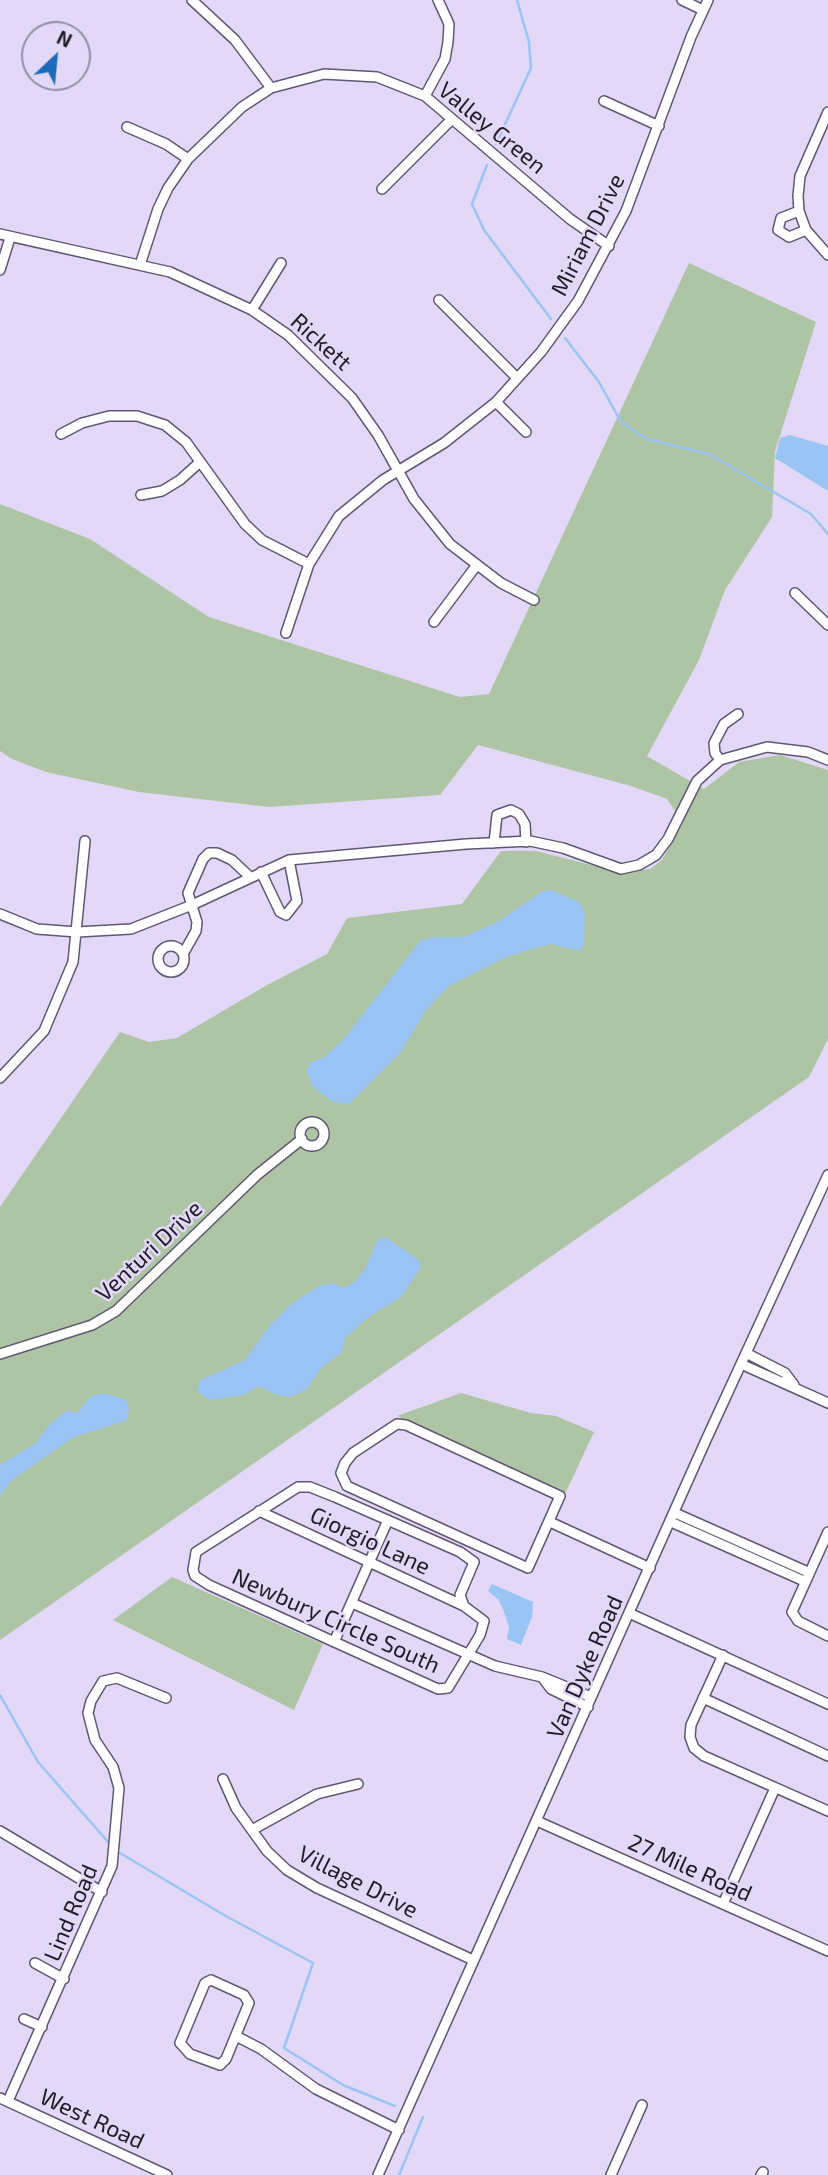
<!DOCTYPE html>
<style>
body{margin:0}
#map{position:relative;width:828px;height:2175px;overflow:hidden;background:#e3d8f8;font-family:"Exo 2",sans-serif}
canvas{display:block}
.north{position:absolute;left:21px;top:21px;width:70px;height:70px;box-sizing:border-box;background:#e3d8f8;border:2px solid #958da4;border-radius:50%;rotate:26deg;font-size:19px;font-weight:700;line-height:28px;text-align:center;color:#201c27}
.north::after{content:'';display:block;margin:auto;width:24px;height:32px;background:#1d6cbb;clip-path:polygon(50% 0,100% 100%,50% 72%,0 100%)}
</style>
<div id="map">
<canvas width="828" height="2175"></canvas>
<div class="north">N</div>
</div>
<script>
const c = document.querySelector('canvas').getContext('2d');
c.lineJoin = 'round';
function fillPath(path, color) { c.fillStyle = color; c.fill(path, 'evenodd'); }
const poly = rows => new Path2D(rows.map(r => 'M' + r).join(''));
function trace(path, color, width, dash) { c.strokeStyle = color; c.lineWidth = width; c.lineCap = dash ? 'butt' : 'round'; c.setLineDash(dash || []); c.stroke(path); }
function write(font, color, halo, rows, align = 'center') {
  c.font = font + ' "Exo 2",sans-serif'; c.lineWidth = 5; c.setLineDash([]); c.textBaseline = 'middle'; c.strokeStyle = halo; c.fillStyle = color; for (const [text, x, y, turn = 0] of rows) {
    c.save(); c.translate(x, y); c.rotate((+turn || 0) * Math.PI / 180); c.textAlign = isNaN(turn) ? turn : align; if (halo) c.strokeText(text, 0, 0); c.fillText(text, 0, 0); c.restore();
  }
}
fillPath(poly([
 [689,263,816,322,775,451,772,517,725,590,699,660,647,756,704,789,739,762,780,755,828,770,828,1039,809,1077,0,1640,0,1207,120,1032,149,1042,177,1038,267,985,327,954,347,918,462,904,501,851,536,851,623,873,650,869,662,860,683,823,667,799,631,786,478,745,440,795,269,807,139,792,46,772,12,759,0,751,0,504,90,539,209,617,460,697,489,694],
 [461,1393,531,1413,556,1416,594,1432,565,1494,397,1416],
 [172,1577,323,1644,294,1710,113,1620]
]), '#aec5a5');
fillPath(poly([
 [790,435,828,446,828,491,775,458,780,438],
 [552,890,579,902,585,913,584,945,579,951,551,944,529,950,504,958,449,986,426,1010,401,1052,349,1104,333,1102,313,1087,306,1071,311,1062,323,1058,342,1041,420,941,433,937,463,937,497,922,543,891],
 [384,1236,420,1261,421,1267,401,1297,370,1316,346,1337,341,1353,322,1367,306,1390,290,1397,277,1395,258,1386,244,1395,209,1400,197,1391,200,1380,245,1360,270,1325,292,1303,319,1286,333,1283,343,1288,353,1283,365,1269,377,1241],
 [102,1393,125,1399,129,1409,127,1420,72,1438,12,1480,0,1496,0,1465,36,1443,46,1428,59,1416,67,1411,77,1413,90,1397],
 [492,1584,533,1602,532,1617,521,1645,507,1639,509,1627,504,1612,499,1600,488,1591]
]), '#9ac4f3');
trace(poly([
 [496,144,531,68,529,42,517,0],
 [487,165,472,204,484,230,551,319],
 [565,338,599,382,621,422,647,439,709,454,811,514,828,534],
 [0,1695,38,1762,109,1843],
 [120,1853,224,1915,313,1963,284,2048,343,2085,395,2106],
 [399,2175,423,2117]
]), '#9ac4f3', 2.5);
const minor = poly([
 [192,0,235,40,271,88],
 [682,0,703,10],
 [425,96,445,59,448,42,449,24,438,0],
 [604,101,659,126],
 [828,112,800,176,798,196,799,211,806,230,828,255],
 [127,127,166,144,188,159],
 [382,189,452,119],
 [799,211,781,218,778,230,789,237,806,230],
 [0,234,170,272,252,310,288,335,352,398,378,435,414,499,450,544,501,583,534,600],
 [140,265,158,209,168,188,188,159,242,107,271,88,324,74,377,77,425,96,570,219,609,246],
 [0,270,10,238],
 [439,300,517,378],
 [252,310,281,263],
 [496,402,526,432],
 [61,434,82,423,109,416,137,416,165,425,186,442,245,524,262,540,309,564],
 [141,495,162,491,180,480,200,462],
 [795,593,828,625],
 [434,622,476,566],
 [286,633,309,564,339,516,383,480,444,443,496,402,541,352,578,301,626,211,691,37,708,0],
 [720,760,715,753,714,743,724,724,738,714],
 [494,843,497,815,511,810,519,814,525,824,526,842],
 [261,872,280,912,286,915,297,901,289,860],
 [0,914,37,929,77,932,131,929,192,905,289,860,466,844,530,841,563,848,621,869,639,865,656,855,668,839,697,781,720,760,767,747,808,752,828,760],
 '158 959a13 13 0 1 1 26 0a13 13 0 1 1-26 0Z',
 [183,954,196,931,197,922,188,893,203,859,209,853,217,853,232,860,249,876],
 [0,1078,44,1031,73,962,85,841],
 '300 1134a12 12 0 1 1 24 0a12 12 0 1 1-24 0Z',
 [746,1353,785,1373,794,1385],
 [0,1354,92,1325,116,1311,257,1175,302,1139],
 [741,1364,828,1403],
 [397,1424,406,1425,560,1496,528,1568,347,1486,341,1473,345,1463,353,1453,397,1424],
 [298,1487,310,1487,335,1497,460,1552,474,1562,460,1595,464,1606,484,1621,480,1635,448,1688,438,1689,209,1585,195,1576,193,1570,196,1552,298,1487],
 [259,1511,464,1606],
 [675,1513,808,1572],
 [550,1522,650,1568],
 [671,1522,804,1581],
 [828,1532,792,1612,798,1621,828,1636],
 [352,1603,495,1666,542,1677],
 [629,1613,828,1704],
 [334,1642,388,1520],
 [723,1655,691,1725,690,1737,694,1748,704,1756,828,1811],
 [703,1698,828,1756],
 [588,1707,551,1689,542,1677,591,1697],
 [223,1779,236,1808,267,1851,287,1870,317,1888,473,1960],
 [537,1821,828,1951],
 [252,1830,317,1794,358,1784],
 [0,1831,102,1892],
 [723,1904,775,1788],
 [35,1963,64,1979],
 [211,1980,244,1995,249,2003,226,2059,220,2065,190,2054,180,2043,205,1983,211,1980],
 [24,2019,42,2027],
 [236,2036,261,2049,316,2089,399,2130],
 [0,2098,167,2175],
 [8,2101,112,1866,119,1788,113,1767,95,1740,88,1713,91,1701,103,1681,117,1678,166,1698],
 [378,2175,706,1440,828,1175],
 [611,2175,642,2105],
 [761,2175,763,2172]
]);
trace(minor, '#605772', 12);
trace(minor, '#fff', 9);
write('23px', '#201c27', '#e3d8f8', [
 ["Valley Green",492,128,39],
 ["Miriam Drive",588,235,-63],
 ["Rickett",321,342,42],
 ["Venturi Drive",149,1251,-43],
 ["Giorgio Lane",370,1541,25],
 ["Newbury Circle South",336,1621,24],
 ["Van Dyke Road",585,1667,-66],
 ["27 Mile Road",690,1868,24],
 ["Village Drive",358,1882,27],
 ["Lind Road",71,1913,-67],
 ["West Road",92,2119,25]
]);
</script>
